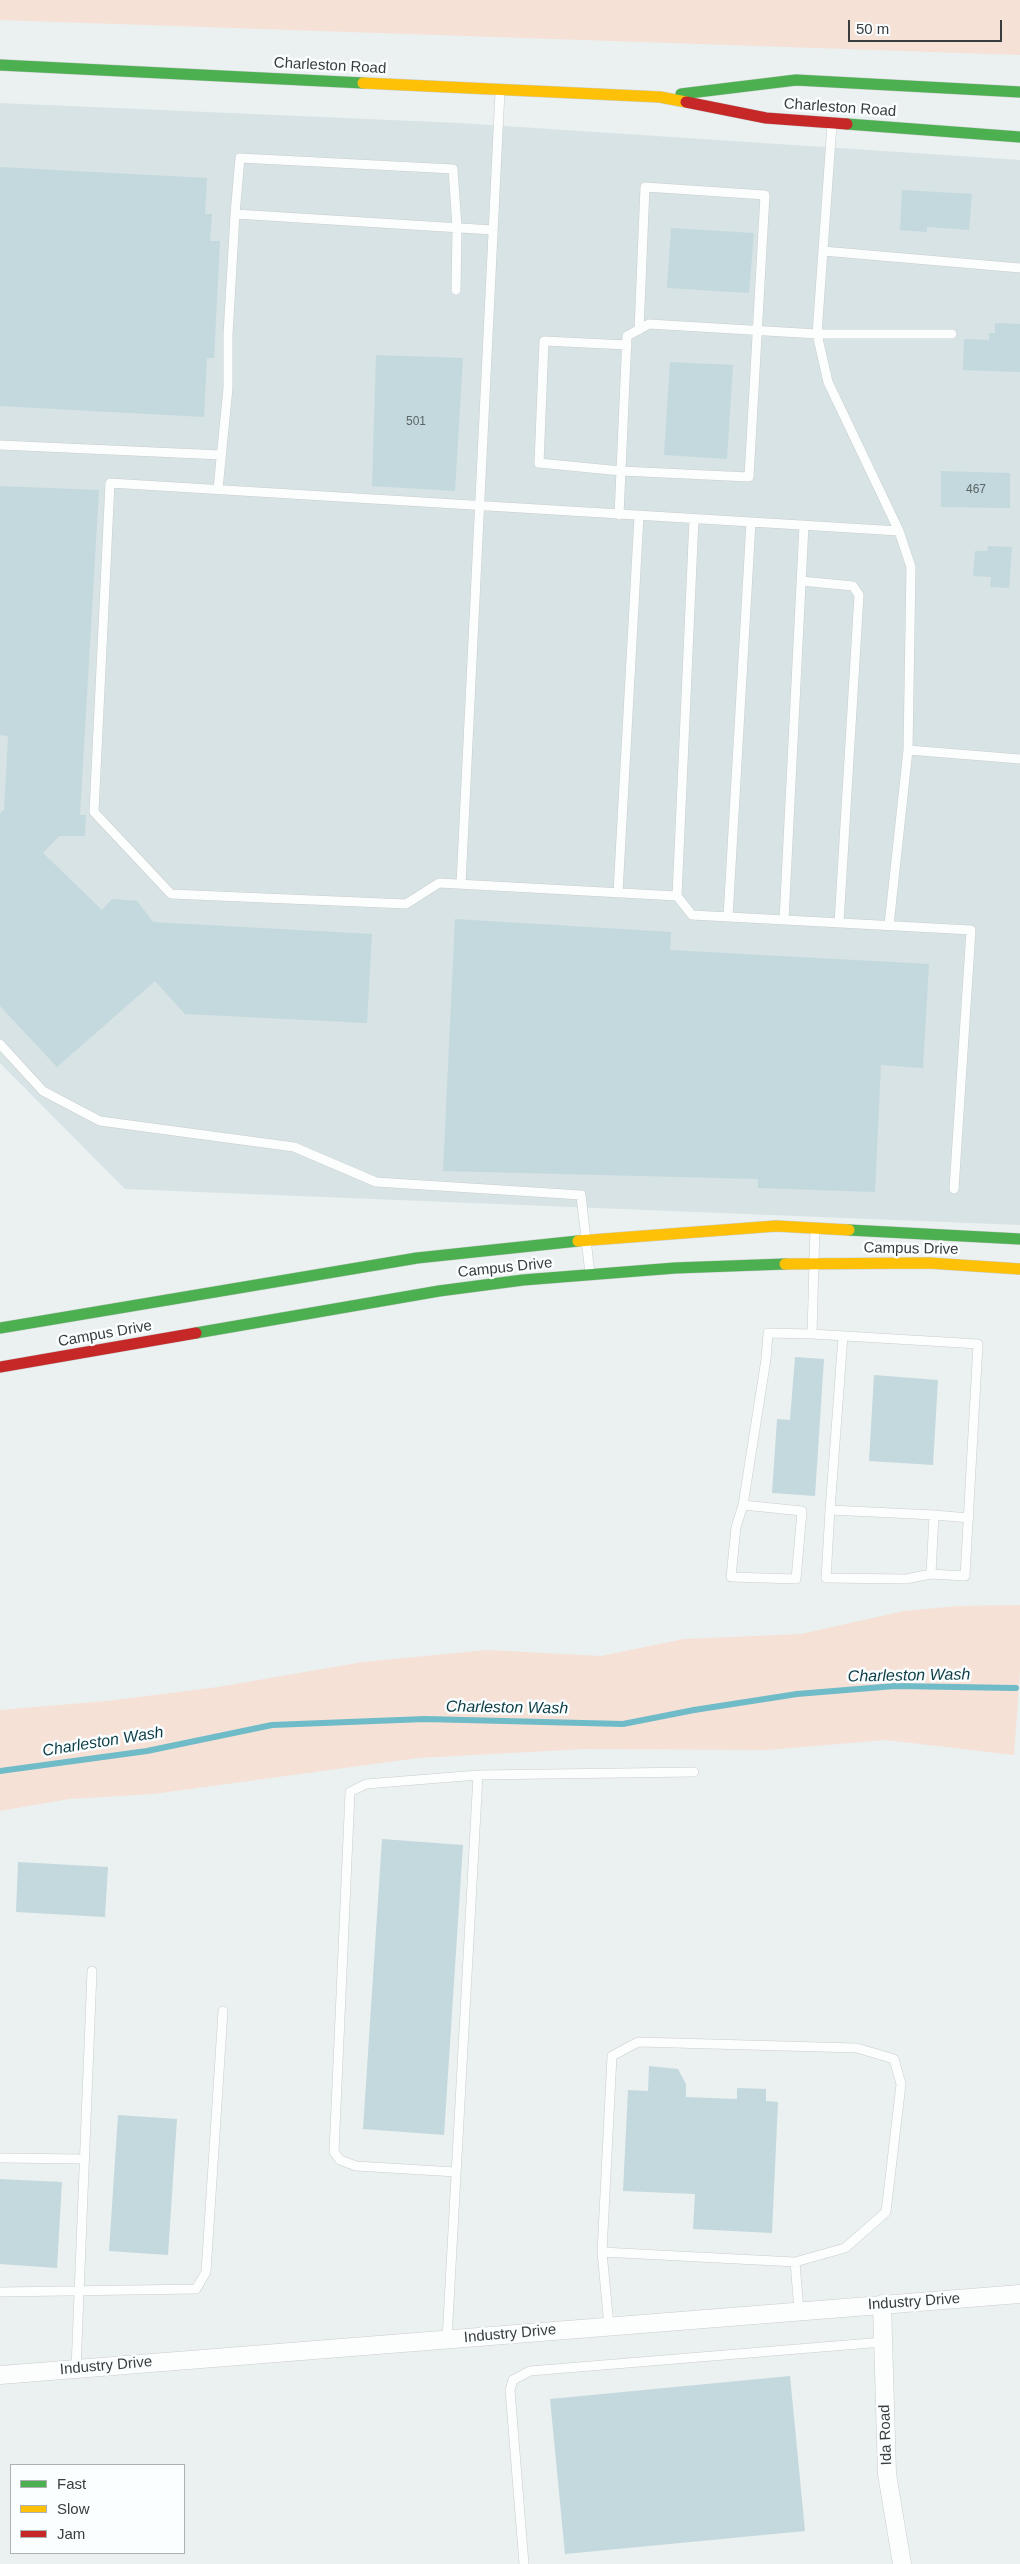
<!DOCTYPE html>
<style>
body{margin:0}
#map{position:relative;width:1020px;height:2564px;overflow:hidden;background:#ebf0f1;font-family:Arial,sans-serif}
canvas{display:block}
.legend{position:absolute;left:10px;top:2464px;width:175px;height:90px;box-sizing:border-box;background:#fafeff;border:1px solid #adb1b1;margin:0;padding:6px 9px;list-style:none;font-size:15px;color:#393d3d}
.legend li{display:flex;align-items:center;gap:10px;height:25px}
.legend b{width:25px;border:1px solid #adb1b1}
.scale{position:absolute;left:848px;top:20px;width:154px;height:22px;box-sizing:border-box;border:2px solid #393d3d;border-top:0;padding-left:6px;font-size:15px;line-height:18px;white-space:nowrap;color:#393d3d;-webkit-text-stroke:4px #fafeff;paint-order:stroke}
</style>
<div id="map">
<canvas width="1020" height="2564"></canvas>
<ul class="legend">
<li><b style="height:6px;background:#4caf50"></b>Fast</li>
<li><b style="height:6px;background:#ffc107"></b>Slow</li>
<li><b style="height:6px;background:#c62828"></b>Jam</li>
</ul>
<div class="scale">50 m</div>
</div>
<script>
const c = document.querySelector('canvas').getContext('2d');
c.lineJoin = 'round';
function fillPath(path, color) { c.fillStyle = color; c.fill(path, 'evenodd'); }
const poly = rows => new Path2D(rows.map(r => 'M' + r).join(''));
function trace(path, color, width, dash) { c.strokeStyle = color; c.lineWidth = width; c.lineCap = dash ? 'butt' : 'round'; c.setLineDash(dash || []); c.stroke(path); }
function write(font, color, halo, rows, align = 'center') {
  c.font = font + ' Arial,sans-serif'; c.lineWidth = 5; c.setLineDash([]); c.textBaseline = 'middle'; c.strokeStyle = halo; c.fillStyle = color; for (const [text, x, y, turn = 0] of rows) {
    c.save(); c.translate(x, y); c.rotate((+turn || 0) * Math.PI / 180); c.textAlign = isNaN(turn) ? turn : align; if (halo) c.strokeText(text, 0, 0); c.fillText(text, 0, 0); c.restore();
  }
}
fillPath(poly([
 [0,103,459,123,1020,160,1020,1225,125,1189,0,1063]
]), '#d7e3e5');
fillPath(poly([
 [0,0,1020,0,1020,55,0,20],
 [1020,1605,1020,1671,1014,1755,886,1740,767,1750,584,1749,418,1758,153,1794,69,1799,0,1811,0,1710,107,1701,218,1687,363,1662,487,1650,601,1656,684,1639,801,1634,904,1611,958,1606]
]), '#f6e1d6');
trace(poly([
 [0,1771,147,1751,272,1725,425,1719,623,1724,694,1710,797,1694,895,1686,1016,1688]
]), '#6fbbc8', 6);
fillPath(poly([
 [0,167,207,178,205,214,212,214,210,241,220,241,214,358,207,358,204,417,0,406],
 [902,190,972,194,969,230,927,227,927,232,900,230],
 [671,228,754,233,749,293,667,288],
 [995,323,1020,324,1020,372,963,370,964,339,989,340,989,333,995,333],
 [376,355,463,358,455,491,372,486],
 [670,362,733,365,727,459,664,455],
 [941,471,1010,473,1010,508,941,507],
 [0,486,99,490,80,815,86,815,85,836,59,836,43,853,102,910,112,899,137,901,153,922,372,934,367,1023,185,1014,155,981,57,1067,0,1006,0,813,4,810,8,736,0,735],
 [988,546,1012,547,1009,588,990,587,991,577,973,576,975,551,987,551],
 [455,919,671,932,670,950,929,964,923,1068,881,1065,875,1192,758,1188,758,1179,443,1171],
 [795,1357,824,1359,815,1496,772,1493,777,1419,790,1420],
 [874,1375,938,1380,933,1465,869,1461],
 [382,1839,463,1845,444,2135,363,2129],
 [18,1862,108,1867,105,1917,16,1912],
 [649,2066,678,2069,686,2084,686,2097,737,2099,737,2088,766,2089,766,2101,778,2102,772,2233,693,2229,695,2194,623,2191,628,2090,648,2091],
 [118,2115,177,2119,168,2255,109,2251],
 [0,2179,62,2182,57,2268,0,2264],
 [790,2376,805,2531,565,2554,550,2399]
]), '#c4d9dd');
const lane = poly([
 [832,124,817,334,828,382,899,531,911,567,908,750,889,925],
 [235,214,240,158,453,169,457,227,456,290],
 [823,251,1020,268],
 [627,345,544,341,539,463,621,471,749,477,765,195,645,187,639,330],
 [0,445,221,455],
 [218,489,228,388,228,335,235,214,493,230],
 [619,515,627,336,649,324,817,334,952,334],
 [899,531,110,483,94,812,171,894,406,904,439,883,677,896,692,915,971,930,954,1189],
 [801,581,853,586,859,595,839,923],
 [908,750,1020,759],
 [461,884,500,91],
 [618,892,639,516],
 [677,896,694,519],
 [728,917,751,522],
 [784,920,804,525],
 [0,1044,43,1091,100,1121,294,1147,376,1182,581,1195,590,1274],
 [815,1228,812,1334,978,1344,965,1576,931,1574,934,1515,830,1510,826,1578,906,1579,931,1574],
 [743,1505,802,1511,796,1579,731,1577,736,1527,743,1505,766,1359,768,1333,812,1334],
 [830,1510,843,1336],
 [934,1515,969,1518],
 [0,2158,83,2159],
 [456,2172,356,2166,340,2160,334,2152,350,1792,366,1784,478,1775,694,1772],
 [602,2252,795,2262],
 [0,2292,196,2289,206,2272,223,2011],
 [609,2326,602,2252,612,2056,638,2042,857,2048,894,2059,901,2084,886,2212,845,2248,795,2262,799,2311],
 [447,2339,478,1775],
 [76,2369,92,1971],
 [524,2564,510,2390,513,2380,530,2371,883,2342]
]);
const street = poly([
 [882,2304,887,2474,902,2564],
 [0,2375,1020,2294]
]);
const fast = poly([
 [0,65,363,83],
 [681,94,796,80,1020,92],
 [847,124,1020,137],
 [849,1230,1020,1239],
 [0,1328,417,1258,578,1241],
 [196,1333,439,1291,523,1280,675,1268,785,1264]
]);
const slow = poly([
 [363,83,660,97,686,102],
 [578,1241,776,1226,849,1230],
 [785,1264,929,1263,1020,1269]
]);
const jam = poly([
 [686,102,766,118,847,124],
 [0,1367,196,1333]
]);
trace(lane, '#c9cdce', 10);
trace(street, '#c9cdce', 19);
trace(fast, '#c9cdce', 12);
trace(slow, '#c9cdce', 12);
trace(jam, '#c9cdce', 12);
trace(lane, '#fcfdfd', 9);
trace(street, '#fcfdfd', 18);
trace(fast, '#4caf50', 11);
trace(slow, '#ffc107', 11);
trace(jam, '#c62828', 11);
write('12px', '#5c6465', null, [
 ["501",416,422],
 ["467",976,490]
]);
write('15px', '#393d3d', '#fafeff', [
 ["Charleston Road",330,66,3],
 ["Charleston Road",840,108,4],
 ["Campus Drive",911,1249,1],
 ["Campus Drive",505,1268,-6],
 ["Campus Drive",105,1334,-10],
 ["Industry Drive",914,2302,-4],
 ["Industry Drive",510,2334,-5],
 ["Industry Drive",106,2366,-5],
 ["Ida Road",886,2435,-92]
]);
write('italic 16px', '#0d3d45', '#fafeff', [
 ["Charleston Wash",909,1676,-1],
 ["Charleston Wash",507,1708,1],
 ["Charleston Wash",103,1742,-9]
]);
</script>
